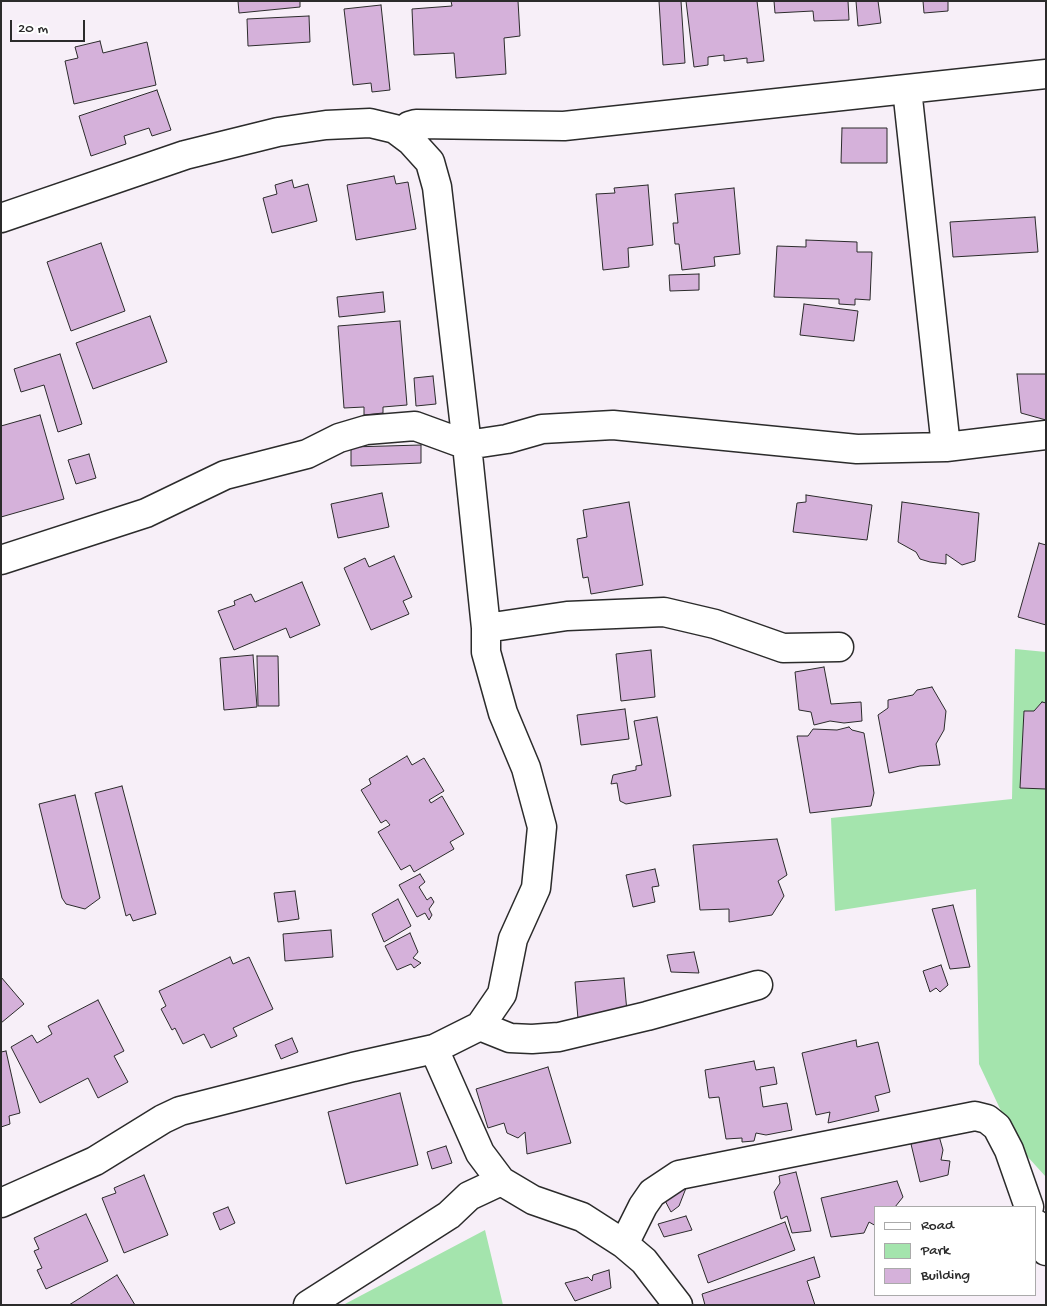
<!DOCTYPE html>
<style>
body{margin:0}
#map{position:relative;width:1047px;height:1306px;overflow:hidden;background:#f7eff8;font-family:"Gochi Hand",sans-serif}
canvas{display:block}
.frame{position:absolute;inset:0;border:2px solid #2b2b2b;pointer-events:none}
.legend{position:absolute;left:874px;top:1206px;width:162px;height:90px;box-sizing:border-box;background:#fff;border:1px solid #aaa;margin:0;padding:6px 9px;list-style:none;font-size:15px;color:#2b2b2b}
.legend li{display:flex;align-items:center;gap:10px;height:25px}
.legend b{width:25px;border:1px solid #aaa}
.scale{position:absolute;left:10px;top:20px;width:75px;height:22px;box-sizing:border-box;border:2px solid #2b2b2b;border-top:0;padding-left:6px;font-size:15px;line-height:18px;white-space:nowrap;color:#2b2b2b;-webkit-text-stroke:4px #fff;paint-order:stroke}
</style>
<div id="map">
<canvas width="1047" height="1306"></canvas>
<div class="frame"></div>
<ul class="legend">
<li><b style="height:6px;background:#fff"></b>Road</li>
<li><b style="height:14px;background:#a4e4ad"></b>Park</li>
<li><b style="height:14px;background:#d5b1da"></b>Building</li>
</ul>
<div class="scale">20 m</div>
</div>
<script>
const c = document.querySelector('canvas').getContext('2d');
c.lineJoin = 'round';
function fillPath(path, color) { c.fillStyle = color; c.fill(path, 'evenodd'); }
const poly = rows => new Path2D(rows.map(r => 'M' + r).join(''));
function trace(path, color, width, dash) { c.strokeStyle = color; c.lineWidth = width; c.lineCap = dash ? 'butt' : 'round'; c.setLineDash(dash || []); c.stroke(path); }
fillPath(poly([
 [1015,649,1046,652,1046,1177,1017,1145,979,1064,976,889,835,911,831,818,1012,799],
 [485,1230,503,1305,343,1305]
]), '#a4e4ad');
const building = poly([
 [238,1,300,1,300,7,239,13,238,1],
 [451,1,518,1,520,36,504,38,506,74,456,78,454,53,414,55,412,9,452,6,451,1],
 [659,1,681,1,685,63,663,65,659,1],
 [686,1,757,1,764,61,747,63,747,58,724,61,724,55,708,57,708,65,694,67,686,1],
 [774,1,848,1,849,20,814,21,813,11,775,13,774,1],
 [856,1,878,1,881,23,858,26,856,1],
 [923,1,948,1,948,11,924,13,923,1],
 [381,5,390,90,372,92,371,83,353,85,344,9,381,5],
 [309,16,310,42,248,46,247,19,309,16],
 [100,41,103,53,147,42,156,85,74,104,65,61,78,58,75,47,100,41],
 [157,90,171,130,152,136,149,128,124,136,126,144,91,156,79,116,157,90],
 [842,128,887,128,887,163,841,163,842,128],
 [394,176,396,184,408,182,416,229,356,240,347,185,394,176],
 [292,180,294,188,308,184,317,221,272,233,263,198,277,194,275,185,292,180],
 [648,185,653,245,628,248,629,267,603,270,596,194,615,193,614,188,648,185],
 [734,188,740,254,714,257,715,266,682,270,679,244,675,244,673,223,678,223,675,194,734,188],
 [1035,217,1038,252,953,257,950,222,1035,217],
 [806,240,857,242,857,252,872,252,870,300,855,299,855,305,839,304,839,299,774,297,777,246,806,247,806,240],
 [101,243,125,311,71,331,47,262,101,243],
 [699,274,699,290,670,291,669,275,699,274],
 [383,292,385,312,339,317,337,297,383,292],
 [804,304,858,311,854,341,800,335,804,304],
 [150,316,167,362,93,389,76,343,150,316],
 [400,321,407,405,383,407,383,413,364,415,364,407,344,408,338,326,400,321],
 [60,354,82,424,58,432,44,385,21,392,14,369,60,354],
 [1017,374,1046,374,1046,420,1021,413,1017,374],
 [433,376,436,404,416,406,414,378,433,376],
 [40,415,64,499,1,517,1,426,40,415],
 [421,445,421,463,351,466,351,447,421,445],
 [89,454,96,478,76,484,68,460,89,454],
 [382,493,389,527,338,538,331,504,382,493],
 [806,495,872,505,867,540,793,532,797,503,806,502,806,495],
 [629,502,643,585,591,594,588,577,583,578,577,539,587,537,583,510,629,502],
 [902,502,979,513,975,561,962,565,946,554,946,564,930,562,920,559,916,552,898,542,902,502],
 [1039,543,1046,545,1046,625,1018,617,1039,543],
 [394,556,412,597,403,601,409,614,371,630,344,568,365,558,369,567,394,556],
 [302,582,320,625,290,638,286,628,234,650,218,611,235,605,234,601,251,594,255,602,302,582],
 [651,650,655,697,621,701,616,654,651,650],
 [253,655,257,707,224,710,220,658,253,655],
 [257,656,278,656,279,706,258,706,257,656],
 [824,667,831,704,861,702,862,721,844,723,830,721,814,725,811,712,799,710,795,672,824,667],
 [932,687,946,711,944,730,936,744,940,765,920,766,889,773,878,715,888,708,888,700,913,695,917,690,932,687],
 [1042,702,1046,703,1046,789,1020,788,1024,711,1034,711,1042,702],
 [625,709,629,739,581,745,577,715,625,709],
 [657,717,671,796,626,804,620,801,617,783,611,784,613,775,636,770,636,766,642,765,634,721,657,717],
 [849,727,852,730,864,733,874,793,871,806,810,813,797,736,808,736,813,729,837,730,849,727],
 [407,756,412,765,424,758,444,791,429,800,431,803,442,796,464,834,450,842,454,849,414,872,410,865,401,870,378,832,390,825,386,820,381,823,361,790,371,784,369,779,407,756],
 [122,786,156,914,133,921,130,914,126,916,95,793,122,786],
 [75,795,100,898,85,909,66,904,62,898,39,804,75,795],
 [777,839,787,875,778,881,784,896,772,915,729,922,729,909,700,910,693,845,777,839],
 [655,869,659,886,652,887,655,902,633,907,626,875,655,869],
 [420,874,425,882,419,887,427,900,431,897,434,902,429,909,432,915,429,920,425,913,417,917,399,885,420,874],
 [295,891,299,919,278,922,274,893,295,891],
 [398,899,411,926,384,942,372,914,398,899],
 [953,905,970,967,950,969,932,909,953,905],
 [331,930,333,957,285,961,283,934,331,930],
 [410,933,418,952,413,958,421,963,414,968,411,964,397,970,385,946,410,933],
 [694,952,699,973,671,972,667,955,694,952],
 [230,957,233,964,249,957,273,1009,233,1028,237,1036,211,1048,204,1034,183,1044,175,1028,172,1030,161,1009,166,1006,159,991,230,957],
 [941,965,948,985,940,992,936,988,930,992,923,971,941,965],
 [1,977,24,1004,1,1023,1,977],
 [624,978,627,1012,578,1019,575,982,624,978],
 [98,1000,124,1051,114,1056,128,1082,98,1098,88,1078,40,1103,11,1047,32,1035,37,1043,52,1034,48,1026,98,1000],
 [292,1038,298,1052,281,1059,275,1045,292,1038],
 [856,1040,857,1047,878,1042,890,1092,875,1096,879,1111,828,1123,830,1112,816,1115,802,1053,856,1040],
 [6,1051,20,1113,9,1116,10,1124,1,1127,1,1052,6,1051],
 [754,1061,756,1070,774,1067,777,1084,760,1087,763,1107,787,1103,792,1130,766,1135,756,1133,754,1141,742,1142,742,1138,726,1139,719,1097,709,1098,705,1070,754,1061],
 [548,1067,571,1143,527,1154,525,1132,518,1138,507,1133,504,1123,488,1128,476,1089,548,1067],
 [400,1093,418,1165,346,1184,328,1112,400,1093],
 [939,1136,943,1150,941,1160,950,1161,948,1175,920,1182,911,1144,939,1136],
 [446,1146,452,1163,432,1169,427,1152,446,1146],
 [796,1172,811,1231,792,1233,787,1216,781,1219,774,1192,780,1183,779,1176,796,1172],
 [144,1175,168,1235,124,1253,102,1198,116,1193,114,1188,144,1175],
 [897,1181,903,1197,895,1207,876,1207,876,1226,869,1222,864,1233,831,1237,821,1198,897,1181],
 [688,1183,679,1206,671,1212,661,1193,688,1183],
 [228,1207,235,1223,220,1230,213,1213,228,1207],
 [86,1214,108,1261,46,1289,37,1270,42,1268,34,1251,39,1249,34,1238,86,1214],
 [686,1216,692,1230,664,1237,658,1224,686,1216],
 [785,1222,795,1250,708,1283,698,1255,785,1222],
 [814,1257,820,1277,807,1281,815,1305,705,1305,702,1294,814,1257],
 [609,1270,611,1288,575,1301,565,1283,588,1277,592,1281,593,1275,609,1270],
 [117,1275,135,1305,69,1305,117,1275]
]);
fillPath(building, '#d5b1da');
trace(building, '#2b2b2b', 1);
const minor = poly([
 [907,89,946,447],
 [401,133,409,126,416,124,564,126,1046,74],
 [1,218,185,155,278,132,326,125,370,123,395,129,411,141,430,162,437,187,467,445,486,628,486,652,503,713,526,768,542,827,536,888,513,939,502,994,480,1026,434,1049],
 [1,560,146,513,225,475,307,454,339,438,366,430,415,426,467,445,507,439,542,429,613,425,857,449,946,447,1046,435],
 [486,628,567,616,664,612,715,624,783,648,839,647],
 [480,1026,510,1038,532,1039,559,1037,647,1016,758,985],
 [1,1203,95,1161,163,1119,180,1111,353,1067,434,1049,480,1153,501,1181],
 [1036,1224,1046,1251],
 [624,1244,643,1206,652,1193,679,1175,975,1116,987,1119,997,1127,1009,1150,1029,1207],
 [308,1305,449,1215,469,1196,501,1181,533,1200,582,1217,624,1244,644,1261,678,1305]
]);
trace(minor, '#2b2b2b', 31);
trace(minor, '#fff', 28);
</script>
